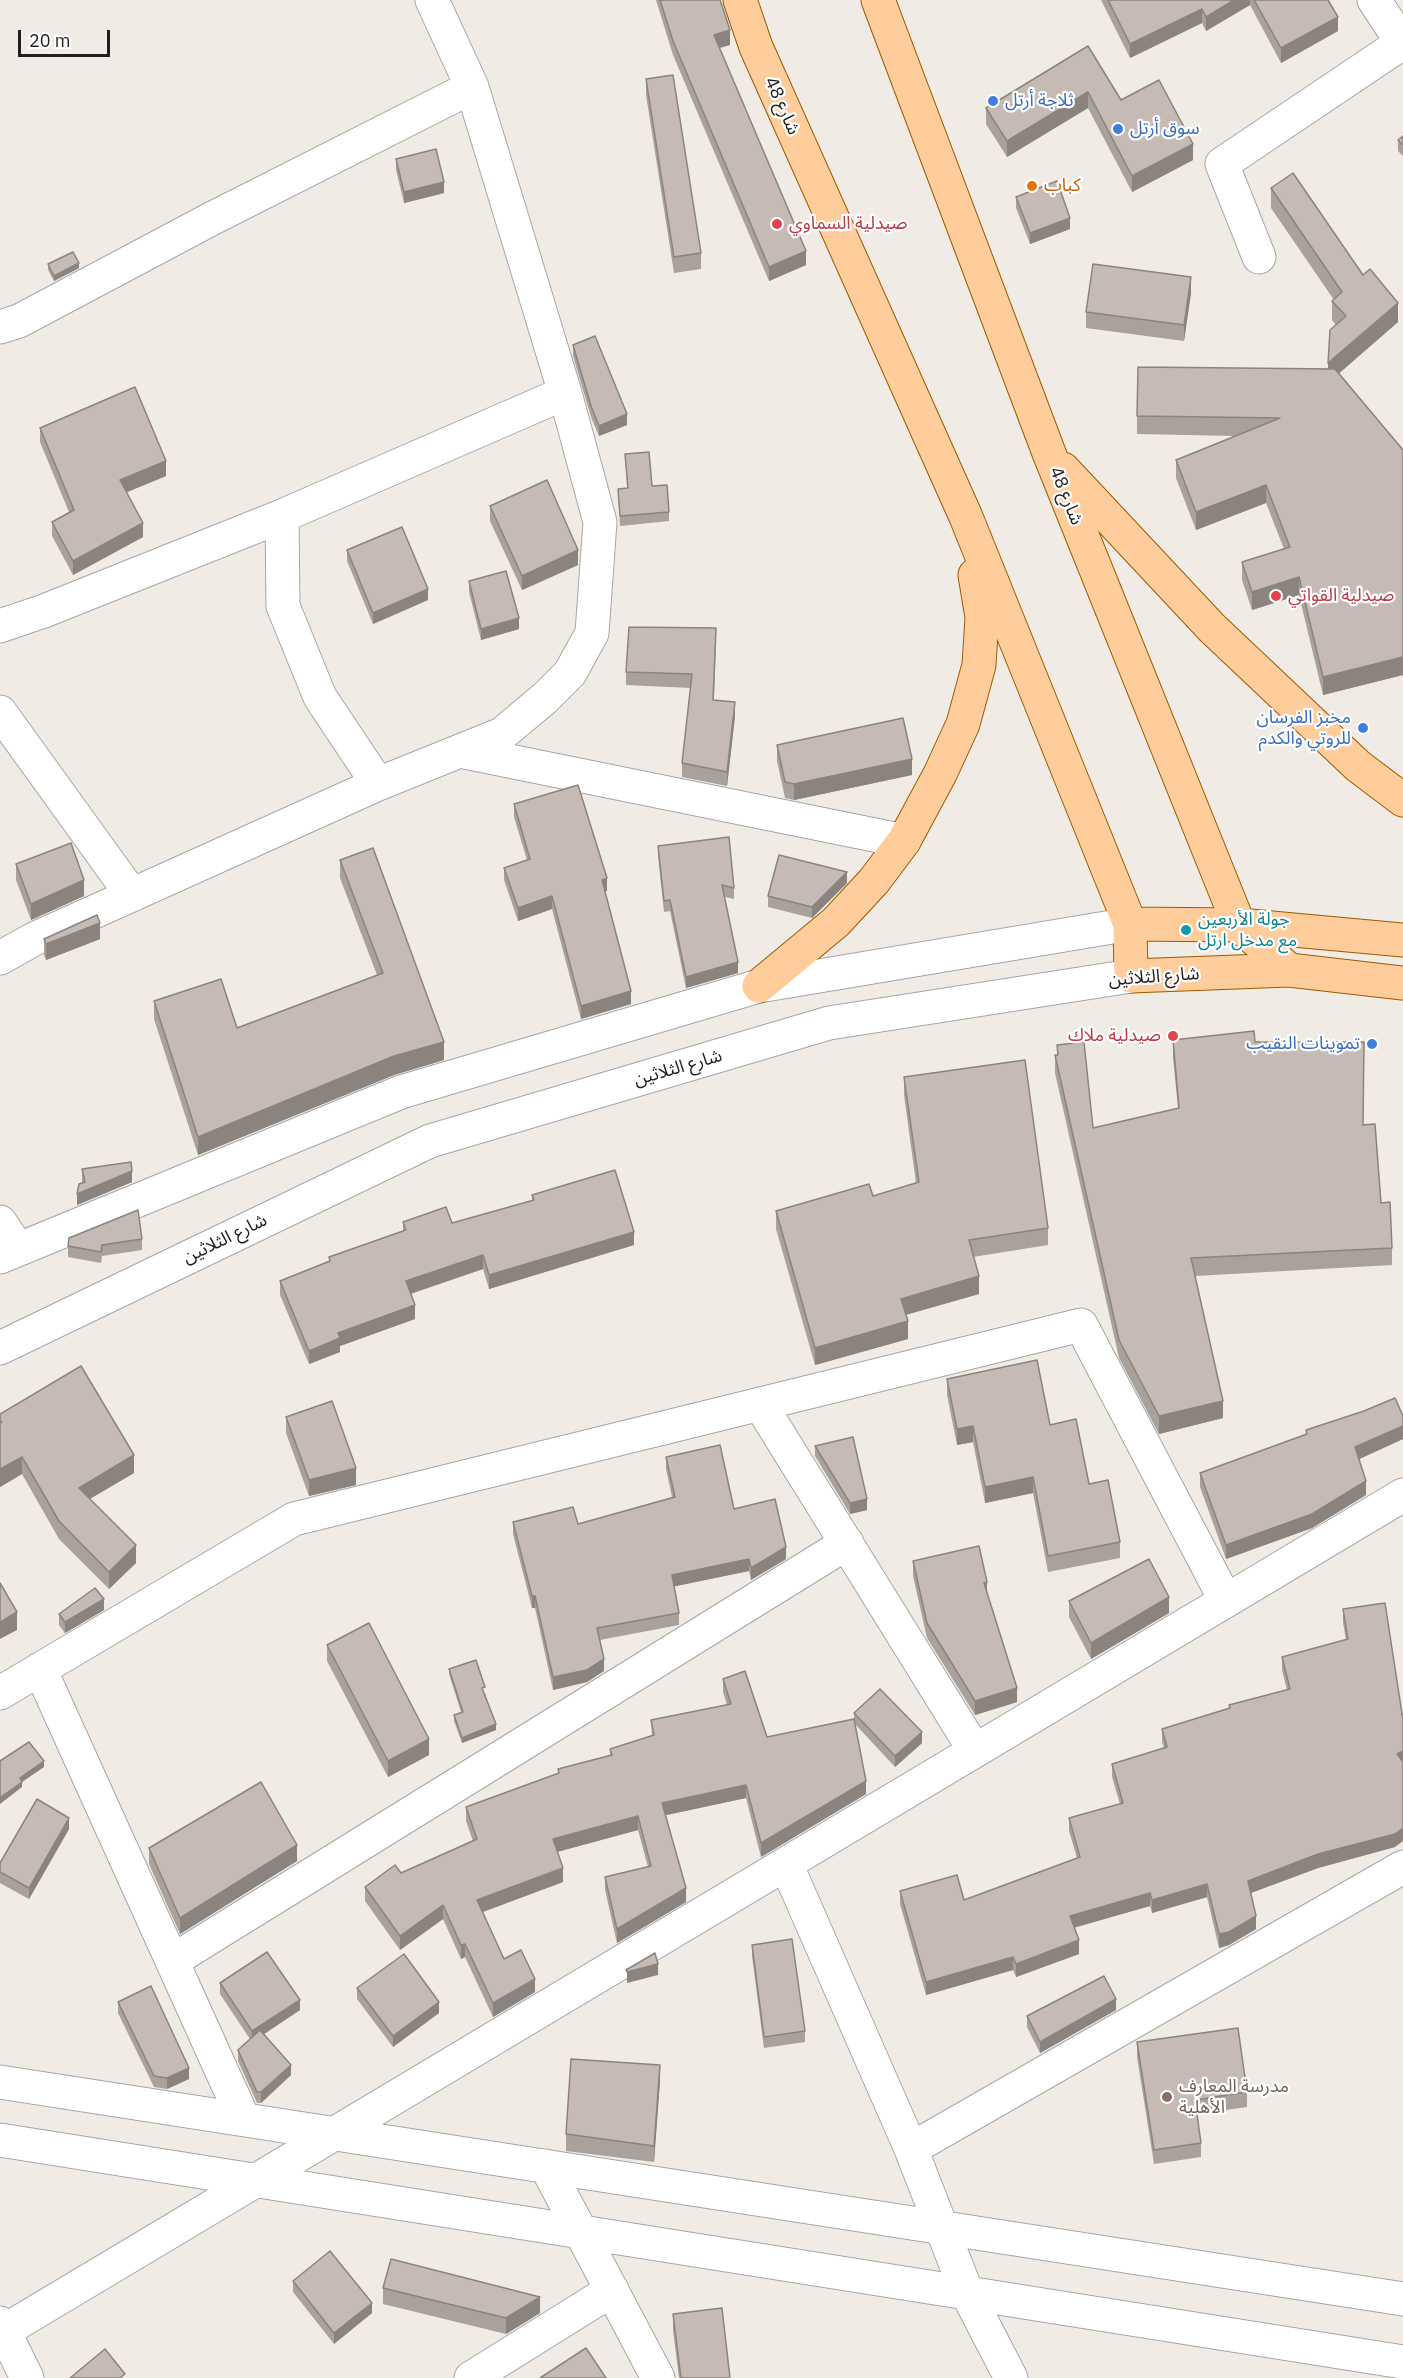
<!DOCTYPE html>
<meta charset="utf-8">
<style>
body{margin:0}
#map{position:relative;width:1403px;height:2378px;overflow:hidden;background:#f0ece5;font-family:"IBM Plex Sans",sans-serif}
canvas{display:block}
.scale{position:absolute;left:18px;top:30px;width:92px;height:27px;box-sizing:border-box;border:3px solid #1f1f1f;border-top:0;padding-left:8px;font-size:18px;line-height:21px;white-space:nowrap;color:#1f1f1f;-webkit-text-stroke:4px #fff;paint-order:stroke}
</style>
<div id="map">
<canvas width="1403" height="2378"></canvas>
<div class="scale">20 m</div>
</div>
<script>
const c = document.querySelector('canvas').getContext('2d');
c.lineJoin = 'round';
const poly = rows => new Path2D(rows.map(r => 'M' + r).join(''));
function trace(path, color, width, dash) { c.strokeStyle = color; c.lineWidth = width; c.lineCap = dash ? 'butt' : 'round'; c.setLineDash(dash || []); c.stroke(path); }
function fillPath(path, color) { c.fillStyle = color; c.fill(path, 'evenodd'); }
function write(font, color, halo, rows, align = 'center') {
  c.font = font + ' "IBM Plex Sans","Noto Sans Arabic",sans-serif'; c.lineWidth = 4.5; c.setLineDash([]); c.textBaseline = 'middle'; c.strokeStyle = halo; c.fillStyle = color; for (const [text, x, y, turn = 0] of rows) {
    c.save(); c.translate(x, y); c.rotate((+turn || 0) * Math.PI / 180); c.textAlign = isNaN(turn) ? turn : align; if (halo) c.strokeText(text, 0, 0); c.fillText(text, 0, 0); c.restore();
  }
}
const minor = poly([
 [1374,0,1403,44],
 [1259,257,1222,164,1402,43],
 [0,327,19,321,211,219,472,87],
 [282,516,283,606,320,697,378,784],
 [0,626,44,611,282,516,565,393],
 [0,712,132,895],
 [460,751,904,841],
 [0,958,34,939,378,784,502,734,545,698,570,673,592,633,600,522,565,393,472,87,432,0],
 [0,1222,18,1249],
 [0,1257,401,1092,759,986,1130,924],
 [0,1348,430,1141,829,1023,1131,976],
 [760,1404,975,1751],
 [40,1669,243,2118],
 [0,1693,294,1519,1081,1325,1226,1601],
 [786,1864,911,2149,967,2293,1011,2378],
 [172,1961,847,1543],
 [0,2082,1403,2299],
 [0,2140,1403,2362],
 [911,2149,1403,1867],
 [546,2166,658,2378],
 [0,2323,27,2378],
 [4,2331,1403,1495],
 [471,2378,612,2290]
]);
const major = poly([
 [740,0,756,47,966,517,1130,924,1131,976,1289,970,1403,983],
 [878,0,1049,453,1239,925,1289,970],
 [1063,469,1212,628,1358,766,1403,800],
 [1130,924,1239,925,1403,940],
 [759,986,836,922,874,881,904,841,940,774,963,724,979,665,982,617,975,575]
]);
trace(minor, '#a6a6a6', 35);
trace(major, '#9a5c00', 35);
trace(minor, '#fff', 33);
trace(major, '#ffcc9b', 33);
fillPath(poly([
 [656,0,720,0,730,45,720,48,806,265,769,281,673,55],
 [1101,0,1328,0,1338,31,1281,63,1250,5,1206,31,1202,23,1130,58],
 [1088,46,1121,100,1193,160,1132,192,1088,108,1007,157,986,124,986,108],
 [646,79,701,253,701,269,674,273,646,95],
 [1403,136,1403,156,1398,151,1398,140],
 [396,159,444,193,404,203,396,170],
 [1271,188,1363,275,1398,322,1339,373,1403,450,1403,675,1323,695,1299,595,1252,610,1242,580,1242,562,1284,549,1266,503,1196,530,1176,478,1176,460,1236,436,1137,434,1137,416,1328,369,1336,325,1332,320,1332,301,1334,300,1271,208],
 [1016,197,1070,229,1030,244,1016,208],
 [48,264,79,268,54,281,48,270],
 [1191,293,1184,341,1086,328,1086,312],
 [573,345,627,425,599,436,591,417,573,356],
 [40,428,166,476,127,492,143,537,73,575,52,536,52,522,69,512,40,442],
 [625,454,652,486,669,512,669,521,620,526,618,489,627,488],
 [490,506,578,565,522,590,490,521],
 [347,550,428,600,373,624,347,561],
 [469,581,519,629,481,640,469,592],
 [716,642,714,700,735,716,727,786,682,777,682,763,691,688,626,685,626,672],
 [777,745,912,775,794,800,785,798,777,761],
 [514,804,607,891,605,891,631,1004,581,1019,552,909,518,921,504,880,504,868,527,860,514,817],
 [658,846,734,888,734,899,725,897,738,973,686,988,670,911,664,912,658,856],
 [340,860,444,1060,394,1075,198,1155,154,1019,154,1001,237,1028,377,975,340,878],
 [16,864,84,896,31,920,16,880],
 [847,883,812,918,768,907,768,896],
 [44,939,100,939,46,960,44,955],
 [1173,1040,1255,1042,1363,1125,1392,1248,1392,1265,1195,1276,1223,1418,1159,1434,1119,1358,1055,1073,1055,1055,1057,1055,1057,1045,1093,1128,1178,1108,1173,1058],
 [904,1077,1048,1228,1048,1245,973,1257,979,1294,906,1315,908,1339,815,1365,776,1229,776,1211,873,1196,916,1183,904,1095],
 [82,1169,132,1182,77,1205,82,1183],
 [532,1195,634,1245,489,1289,483,1269,411,1294,415,1319,340,1346,340,1352,309,1364,280,1295,280,1281,329,1261,329,1257,403,1231,403,1222,452,1223,532,1201],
 [142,1239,142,1250,102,1256,101,1263,68,1257,68,1246],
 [947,1379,1050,1425,1089,1484,1120,1542,1120,1558,1048,1572,1033,1493,985,1503,973,1442,957,1445,947,1395],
 [0,1414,134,1473,90,1499,136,1563,109,1589,59,1539,22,1474,0,1487],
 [1403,1416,1403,1439,1359,1459,1366,1495,1312,1528,1226,1559,1200,1487,1200,1473,1306,1434,1306,1430],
 [286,1417,356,1485,309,1496,286,1433],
 [815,1446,867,1510,850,1514,815,1456],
 [666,1457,734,1509,786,1559,751,1580,749,1571,674,1586,679,1613,679,1625,600,1640,604,1671,587,1682,553,1690,535,1608,532,1608,513,1534,513,1522,578,1524,672,1497,666,1469],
 [913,1561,987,1594,1017,1702,975,1715,927,1638,913,1576],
 [1069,1601,1169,1613,1091,1659,1069,1617],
 [1343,1609,1395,1847,1318,1868,1251,1893,1256,1929,1229,1945,1219,1948,1207,1897,1152,1913,1150,1906,1074,1927,1079,1954,1016,1977,1013,1970,926,1995,900,1904,900,1891,964,1900,1077,1858,1069,1831,1069,1818,1120,1804,1112,1777,1112,1764,1164,1748,1162,1742,1162,1729,1229,1708,1229,1705,1287,1690,1282,1670,1282,1657,1346,1640,1343,1623],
 [104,1610,65,1633,59,1625,59,1614],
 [327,1645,429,1755,388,1777,327,1661],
 [449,1669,485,1693,496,1730,462,1743,454,1721,454,1715,461,1712,449,1674],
 [723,1679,767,1737,854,1722,854,1713,922,1743,895,1767,855,1724,866,1794,761,1857,746,1798,666,1815,686,1902,617,1943,605,1890,605,1877,648,1867,638,1830,557,1852,563,1882,483,1912,504,1959,535,1992,493,2017,465,1957,461,1959,443,1919,400,1950,365,1901,365,1887,401,1873,473,1841,466,1821,466,1807,558,1774,558,1769,610,1755,610,1749,652,1736,651,1720,727,1705,723,1692],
 [69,1829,29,1899,0,1883,0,1863],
 [149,1848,297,1861,180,1934,149,1864],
 [752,1945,805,2031,805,2042,764,2048,752,1956],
 [220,1983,300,2010,264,2034,291,2075,261,2103,257,2103,238,2061,238,2050,250,2039,220,1994],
 [357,1988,439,2013,393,2047,357,1999],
 [118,2002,189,2079,167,2089,154,2087,118,2013],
 [1116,2010,1040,2053,1027,2027,1027,2016],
 [1137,2042,1247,2092,1247,2107,1197,2114,1201,2143,1201,2157,1154,2164,1137,2057],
 [660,2081,654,2162,566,2151,566,2134],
 [293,2281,372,2313,334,2344,293,2292],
 [383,2288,540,2313,506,2334,383,2304],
 [673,2314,730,2378,679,2378,673,2330]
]), '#a9a19b');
fillPath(poly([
 [1234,0,1250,0,1250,5,1206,31,1206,17],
 [1202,9,1202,23,1130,58,1130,44],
 [1338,17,1338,31,1281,63,1281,48],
 [730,30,730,45,714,49,714,35],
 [1088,92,1088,108,1007,157,1007,141],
 [1193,144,1193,160,1132,192,1132,176],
 [444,182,444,193,404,203,404,192],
 [1070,218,1070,229,1030,244,1030,233],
 [806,251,806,265,769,281,769,267],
 [79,263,79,268,54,281,54,276],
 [1191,277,1191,293,1184,341,1184,325],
 [1398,303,1398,322,1328,383,1328,363],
 [627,414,627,425,599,436,599,426],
 [166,461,166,476,120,495,120,480],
 [1266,485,1266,503,1196,530,1196,512],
 [143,523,143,537,73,575,73,561],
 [578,550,578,565,522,590,522,576],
 [1299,577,1299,595,1252,610,1252,592],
 [428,589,428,600,373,624,373,613],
 [519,618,519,629,481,640,481,629],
 [1403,657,1403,675,1323,695,1323,677],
 [735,702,735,716,727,786,727,772],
 [912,759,912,775,794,800,794,784],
 [847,872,847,883,812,918,812,907],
 [607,878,607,891,602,893,602,880],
 [84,880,84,896,31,920,31,904],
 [552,896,552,909,518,921,518,908],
 [100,923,100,939,46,960,46,944],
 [738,962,738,973,686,988,686,977],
 [631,991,631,1004,581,1019,581,1006],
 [444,1042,444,1060,394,1075,198,1155,198,1137,394,1056],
 [132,1171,132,1182,77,1205,77,1194],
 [634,1232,634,1245,489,1289,489,1275],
 [483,1255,483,1269,406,1295,406,1281],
 [979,1276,979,1294,901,1316,901,1299],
 [415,1305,415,1319,340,1346,340,1352,309,1364,309,1351,338,1333],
 [908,1321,908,1339,815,1365,815,1348],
 [1223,1401,1223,1418,1159,1434,1159,1416],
 [973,1426,973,1442,957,1445,957,1429],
 [1403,1426,1403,1439,1355,1461,1355,1447],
 [134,1455,134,1473,79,1505,79,1488],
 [22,1457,22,1474,0,1487,0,1469],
 [356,1468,356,1485,309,1496,309,1480],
 [1033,1477,1033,1493,985,1503,985,1487],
 [1366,1481,1366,1495,1312,1528,1226,1559,1226,1545],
 [867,1499,867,1510,850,1514,850,1503],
 [136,1545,136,1563,109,1589,109,1572],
 [786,1547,786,1559,751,1580,751,1568],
 [749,1559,749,1571,672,1587,672,1575],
 [987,1582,987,1597,984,1583],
 [532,1596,535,1596,535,1608,532,1608],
 [1169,1597,1169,1613,1091,1659,1091,1643],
 [104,1599,104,1610,65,1633,65,1622],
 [17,1612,17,1630,0,1639,0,1622],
 [604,1659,604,1671,587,1682,553,1690,553,1677],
 [1017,1688,1017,1702,975,1715,975,1701],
 [496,1724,496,1730,462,1743,462,1738],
 [922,1732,922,1743,895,1767,895,1756],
 [429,1739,429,1755,388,1777,388,1761],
 [1403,1751,1403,1765,1397,1754],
 [44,1761,44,1767,22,1782,22,1787,0,1804,0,1798,20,1778],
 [866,1781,866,1794,761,1857,761,1843],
 [746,1785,746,1798,662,1816,662,1803],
 [638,1816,638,1830,553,1853,553,1839],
 [69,1818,69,1829,29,1899,29,1888],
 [1403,1828,1403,1841,1395,1847,1318,1868,1248,1894,1248,1881,1318,1854],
 [297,1845,297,1861,180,1934,180,1918],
 [563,1868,563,1882,477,1914,477,1900],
 [1207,1884,1207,1897,1152,1913,1152,1900],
 [686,1888,686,1902,617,1943,617,1929],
 [1150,1893,1150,1906,1070,1929,1070,1916],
 [443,1905,443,1919,400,1950,400,1936],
 [1256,1916,1256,1929,1229,1945,1219,1948,1219,1934],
 [1079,1940,1079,1954,1016,1977,1016,1964],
 [465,1944,465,1957,461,1959,461,1945],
 [1013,1957,1013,1970,926,1995,926,1982],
 [658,1964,658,1975,627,1983,627,1972],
 [535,1979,535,1992,493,2017,493,2003],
 [1116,1999,1116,2010,1040,2053,1040,2042],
 [300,2000,300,2010,252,2042,252,2031],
 [439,2002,439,2013,393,2047,393,2036],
 [291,2065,291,2075,261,2103,261,2092],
 [660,2065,660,2081,654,2162,654,2146],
 [189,2068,189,2079,167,2089,167,2078],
 [540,2297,540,2313,506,2334,506,2318],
 [372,2303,372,2313,334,2344,334,2333]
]), '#8a837e');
const building = poly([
 [660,0,720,0,730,30,714,35,806,251,769,267,673,41,660,0],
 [1108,0,1234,0,1206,17,1202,9,1130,44,1108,0],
 [1254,0,1328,0,1338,17,1281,48,1254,0],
 [1088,46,1121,100,1159,80,1193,144,1132,176,1088,92,1007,141,986,108,1088,46],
 [673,75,701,253,674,257,646,79,673,75],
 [1403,136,1403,145,1398,140,1403,136],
 [436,149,444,182,404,192,396,159,436,149],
 [1293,173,1363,275,1370,269,1398,303,1328,363,1330,330,1346,316,1332,301,1342,292,1271,188,1293,173],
 [1057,181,1070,218,1030,233,1016,197,1057,181],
 [73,252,79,263,54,276,48,264,73,252],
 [1093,264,1191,277,1184,325,1086,312,1093,264],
 [595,336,627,414,599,426,591,406,573,345,595,336],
 [1138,367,1335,369,1403,450,1403,657,1323,677,1299,577,1252,592,1242,562,1290,547,1266,485,1196,512,1176,460,1280,418,1137,416,1138,367],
 [135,387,166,461,120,480,143,523,73,561,52,522,74,510,40,428,135,387],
 [649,452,652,486,667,485,669,512,620,516,618,489,628,488,625,454,649,452],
 [547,480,578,550,522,576,490,506,547,480],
 [402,527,428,589,373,613,347,550,402,527],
 [506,571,519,618,481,629,469,581,506,571],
 [629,627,716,628,713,700,735,702,727,772,682,763,692,674,626,672,629,627],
 [903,718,912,759,794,784,785,782,777,745,903,718],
 [578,785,607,878,602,880,631,991,581,1006,552,896,518,908,504,868,530,859,514,804,578,785],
 [729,837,734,888,722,885,738,962,686,977,670,900,664,901,658,846,729,837],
 [71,843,84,880,31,904,16,864,71,843],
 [373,848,444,1042,394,1056,198,1137,154,1001,221,979,237,1028,383,973,340,860,373,848],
 [779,855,847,872,812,907,768,896,779,855],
 [97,915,100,923,46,944,44,939,97,915],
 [1254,1031,1255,1042,1364,1042,1363,1125,1375,1124,1381,1203,1390,1202,1392,1248,1191,1258,1223,1401,1159,1416,1119,1340,1055,1055,1058,1055,1057,1045,1084,1042,1093,1128,1179,1108,1173,1040,1254,1031],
 [1025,1060,1048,1228,969,1240,979,1276,901,1299,908,1321,815,1348,776,1211,869,1184,873,1196,919,1182,904,1077,1025,1060],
 [131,1162,132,1171,77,1194,79,1184,85,1182,82,1169,131,1162],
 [615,1170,634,1232,489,1275,483,1255,406,1281,415,1305,338,1333,340,1338,309,1351,280,1281,330,1261,329,1257,406,1230,403,1222,446,1207,452,1223,534,1200,532,1195,615,1170],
 [138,1210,142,1239,102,1245,101,1252,68,1246,69,1238,138,1210],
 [1037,1360,1050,1425,1076,1419,1089,1484,1108,1480,1120,1542,1048,1556,1033,1477,985,1487,973,1426,957,1429,947,1379,1037,1360],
 [81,1366,134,1455,79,1488,136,1545,109,1572,59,1521,22,1457,0,1469,0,1423,2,1422,0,1420,0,1414,81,1366],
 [1395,1398,1403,1416,1403,1426,1355,1447,1366,1481,1312,1514,1226,1545,1200,1473,1307,1434,1306,1430,1364,1411,1395,1398],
 [332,1401,356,1468,309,1480,286,1417,332,1401],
 [853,1437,867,1499,850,1503,815,1446,853,1437],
 [720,1445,734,1509,775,1499,786,1547,751,1568,749,1559,672,1575,679,1613,597,1628,604,1659,587,1670,553,1677,535,1596,532,1596,513,1522,573,1507,578,1524,675,1497,666,1457,720,1445],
 [979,1546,987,1582,984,1583,1017,1688,975,1701,927,1623,913,1561,979,1546],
 [1149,1559,1169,1597,1091,1643,1069,1601,1149,1559],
 [0,1583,17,1612,0,1622,0,1583],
 [95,1588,104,1599,65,1622,59,1614,95,1588],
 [1385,1603,1403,1720,1403,1751,1397,1754,1403,1762,1403,1828,1395,1834,1318,1854,1248,1881,1256,1916,1229,1932,1219,1934,1207,1884,1152,1900,1150,1893,1070,1916,1079,1940,1016,1964,1013,1957,926,1982,900,1891,957,1875,964,1900,1080,1857,1069,1818,1123,1803,1112,1764,1167,1747,1162,1729,1230,1708,1229,1705,1290,1689,1282,1657,1348,1639,1343,1609,1385,1603],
 [369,1623,429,1739,388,1761,327,1645,369,1623],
 [476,1660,485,1687,482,1688,496,1724,462,1738,454,1715,463,1712,449,1669,476,1660],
 [745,1671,767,1737,854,1719,866,1781,761,1843,746,1785,662,1803,686,1888,617,1929,605,1877,651,1866,638,1816,553,1839,563,1868,477,1900,504,1959,521,1950,535,1979,493,2003,465,1944,461,1945,443,1905,400,1936,365,1887,395,1865,401,1873,477,1839,466,1807,559,1773,558,1769,612,1755,610,1749,654,1735,651,1720,731,1704,723,1679,745,1671],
 [880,1689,922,1732,895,1756,854,1713,880,1689],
 [29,1742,44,1761,20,1778,22,1782,0,1798,0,1761,29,1742],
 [261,1782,297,1845,180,1918,149,1848,261,1782],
 [37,1799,69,1818,29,1888,0,1872,0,1863,37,1799],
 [792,1939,805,2031,764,2037,752,1945,792,1939],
 [267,1952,300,2000,252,2031,220,1983,267,1952],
 [655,1953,658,1964,627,1972,626,1970,655,1953],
 [404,1954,439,2002,393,2036,357,1988,404,1954],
 [1104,1976,1116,1999,1040,2042,1027,2016,1104,1976],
 [151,1986,189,2068,167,2078,154,2076,118,2002,151,1986],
 [1238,2028,1247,2092,1195,2100,1201,2143,1154,2150,1137,2042,1238,2028],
 [260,2030,291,2065,261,2092,257,2092,238,2050,260,2030],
 [571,2059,660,2065,654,2146,566,2134,571,2059],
 [330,2251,372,2303,334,2333,293,2281,330,2251],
 [391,2259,540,2297,506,2318,383,2288,391,2259],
 [722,2308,730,2378,681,2378,673,2314,722,2308],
 [586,2348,606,2378,540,2378,586,2348],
 [105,2349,125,2374,120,2378,70,2378,105,2349]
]);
fillPath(building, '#c5bbb4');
trace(building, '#8a837e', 1.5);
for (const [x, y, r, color] of [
 [993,101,6,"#3f7fe0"],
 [1118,129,6,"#3f7fe0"],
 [1032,186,6,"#e8710a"],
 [777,224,6,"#e0444e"],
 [1276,596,6,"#e0444e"],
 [1363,728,6,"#3f7fe0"],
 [1186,930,6,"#0f9aa8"],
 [1173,1036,6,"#e0444e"],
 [1372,1044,6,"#3f7fe0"],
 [1167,2097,6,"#8d6e63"]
]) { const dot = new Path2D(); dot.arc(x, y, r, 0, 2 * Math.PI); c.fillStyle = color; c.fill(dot); trace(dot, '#fff', 2); }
write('18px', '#366cbe', '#fff', [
 ["ثلاجة أرتل",1005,101],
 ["سوق أرتل",1130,129],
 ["مخبز الفرسان",1351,718,"right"],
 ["للروتي والكدم",1351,739,"right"],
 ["تموينات النقيب",1360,1044,"right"]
], 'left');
write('18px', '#1f1f1f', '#fff', [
 ["شارع 48",782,106,66],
 ["شارع 48",1066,496,68],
 ["شارع الثلاثين",1154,977,-4],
 ["شارع الثلاثين",678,1068,-16],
 ["شارع الثلاثين",225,1239,-26]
]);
write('18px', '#c56008', '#fff', [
 ["كباب",1044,186]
], 'left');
write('18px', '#be3a42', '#fff', [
 ["صيدلية السماوي",789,224],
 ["صيدلية القواتي",1288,596],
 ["صيدلية ملاك",1161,1036,"right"]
], 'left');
write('18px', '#0d838f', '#fff', [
 ["جولة الأربعين",1198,920],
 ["مع مدخل ارتل",1198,941]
], 'left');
write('18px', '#785e54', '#fff', [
 ["مدرسة المعارف",1179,2087],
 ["الأهلية",1179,2108]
], 'left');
</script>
